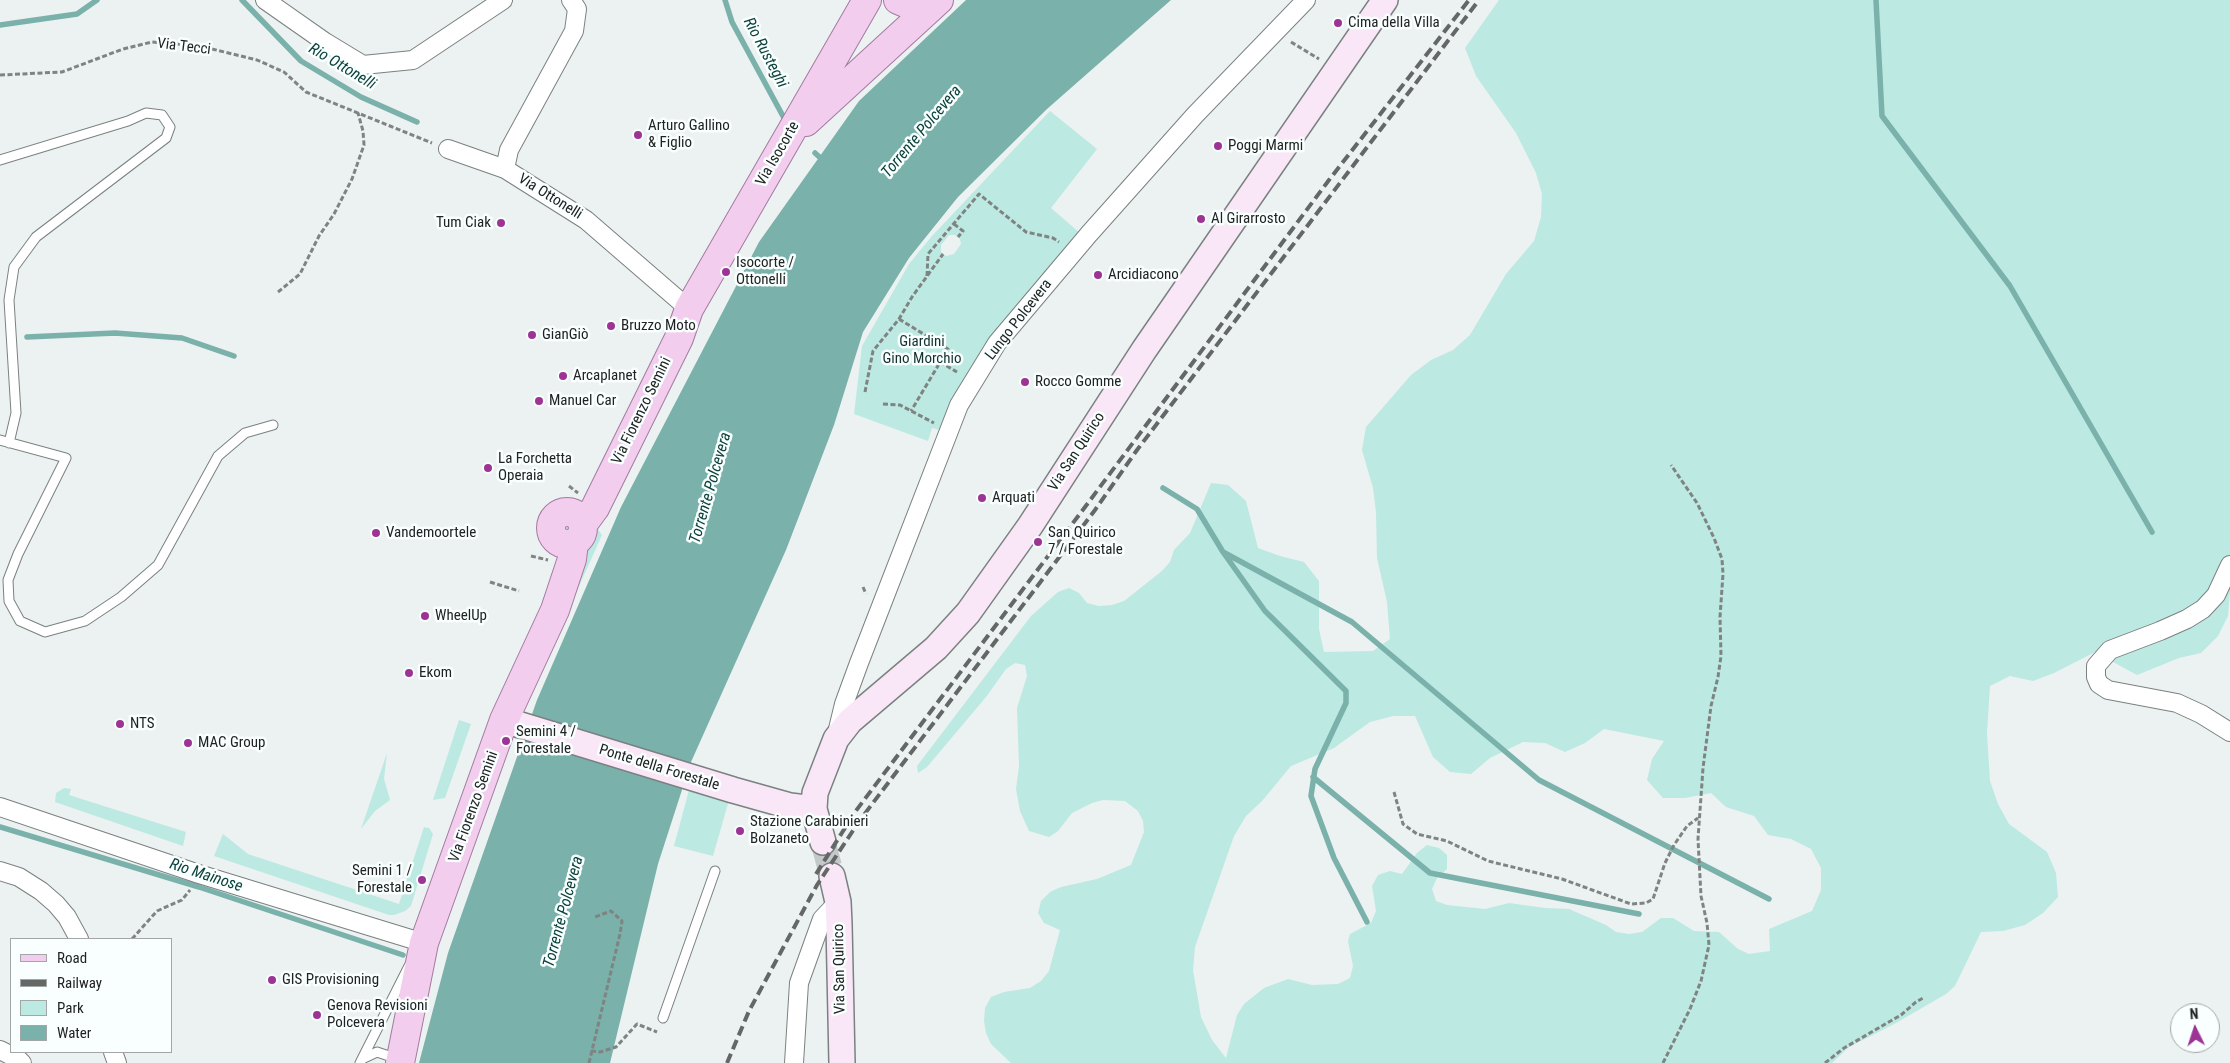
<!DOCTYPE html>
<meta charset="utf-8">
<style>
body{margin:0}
#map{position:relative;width:2230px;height:1063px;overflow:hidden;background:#ebf2f1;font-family:"Roboto Condensed",sans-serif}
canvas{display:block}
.legend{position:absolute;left:10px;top:938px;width:162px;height:115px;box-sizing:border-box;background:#f8fffe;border:1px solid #a2a7a6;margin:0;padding:6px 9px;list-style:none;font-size:15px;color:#202322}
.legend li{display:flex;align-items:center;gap:10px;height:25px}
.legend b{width:25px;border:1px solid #a2a7a6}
.north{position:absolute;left:2170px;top:1003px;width:50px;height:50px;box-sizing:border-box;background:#f8fffe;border:1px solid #a2a7a6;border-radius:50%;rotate:356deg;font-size:14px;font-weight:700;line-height:20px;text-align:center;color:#202322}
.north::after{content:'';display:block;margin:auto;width:18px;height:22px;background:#9c3395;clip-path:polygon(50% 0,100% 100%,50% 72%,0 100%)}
</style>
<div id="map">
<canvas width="2230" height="1063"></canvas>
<ul class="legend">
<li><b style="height:6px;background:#f2cdee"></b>Road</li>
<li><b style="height:6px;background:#636867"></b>Railway</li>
<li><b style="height:14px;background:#bce9e2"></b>Park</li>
<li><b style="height:14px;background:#7ab1aa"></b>Water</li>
</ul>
<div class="north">N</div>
</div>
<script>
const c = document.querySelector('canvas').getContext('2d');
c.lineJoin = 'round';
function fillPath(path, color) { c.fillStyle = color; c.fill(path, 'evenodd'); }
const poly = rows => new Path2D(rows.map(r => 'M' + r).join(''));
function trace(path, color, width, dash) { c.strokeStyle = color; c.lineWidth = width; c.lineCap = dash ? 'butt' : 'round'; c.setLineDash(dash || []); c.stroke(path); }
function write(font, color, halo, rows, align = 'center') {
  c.font = font + ' "Roboto Condensed",sans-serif'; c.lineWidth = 5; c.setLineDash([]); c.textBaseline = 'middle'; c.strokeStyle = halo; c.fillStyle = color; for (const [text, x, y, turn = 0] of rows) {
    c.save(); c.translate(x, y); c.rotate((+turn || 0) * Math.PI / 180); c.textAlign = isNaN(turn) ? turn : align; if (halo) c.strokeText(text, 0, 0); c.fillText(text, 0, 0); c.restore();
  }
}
fillPath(poly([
 [1499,0,2230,0,2230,591,2228,616,2218,636,2201,653,2179,658,2137,675,2095,652,2054,673,2033,681,2010,676,1990,686,1987,733,1990,781,1998,804,2009,824,2047,852,2056,873,2058,897,2043,913,2025,925,2003,931,1981,932,1955,986,1946,994,1896,1023,1849,1047,1832,1063,1011,1063,991,1044,986,1033,984,1021,985,1008,991,997,1004,992,1030,988,1041,981,1049,971,1060,930,1044,923,1038,913,1041,901,1050,892,1061,887,1097,879,1131,865,1144,832,1143,821,1138,811,1125,801,1103,800,1092,803,1072,813,1058,831,1049,837,1029,831,1020,811,1016,789,1019,766,1017,708,1027,676,1025,665,1015,663,1006,669,986,697,927,767,918,773,917,766,1031,616,1058,592,1069,588,1079,593,1087,603,1099,606,1112,605,1124,601,1162,571,1170,562,1174,550,1190,533,1211,483,1228,485,1246,501,1258,548,1280,556,1304,562,1319,581,1319,629,1324,652,1373,651,1390,639,1387,602,1377,558,1376,512,1373,488,1362,450,1366,427,1411,375,1431,360,1453,350,1470,335,1506,274,1534,241,1541,217,1542,194,1536,173,1516,133,1476,76,1465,48],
 [1393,716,1415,716,1433,757,1450,772,1471,774,1490,758,1523,742,1545,743,1565,752,1585,743,1604,729,1664,741,1652,759,1647,780,1663,798,1685,798,1711,793,1726,807,1754,816,1768,835,1791,839,1811,849,1821,868,1821,890,1812,911,1769,929,1770,951,1749,954,1738,949,1719,932,1694,931,1673,918,1661,918,1642,932,1629,934,1616,932,1606,925,1569,909,1545,908,1509,903,1485,909,1447,905,1436,901,1432,889,1437,878,1447,869,1447,855,1439,848,1427,845,1417,853,1402,874,1390,871,1378,875,1372,886,1376,911,1371,923,1350,934,1348,941,1353,966,1350,978,1338,984,1312,985,1288,979,1264,988,1244,1004,1237,1015,1226,1058,1212,1040,1201,1017,1193,970,1195,947,1234,836,1246,816,1262,801,1291,766,1334,748,1370,722],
 [1050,111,1097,149,1051,208,1081,234,993,338,942,422,940,430,932,428,928,441,854,414,862,346,909,264,932,236],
 [949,235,955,235,960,239,961,244,954,254,946,256,941,252,941,245],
 [568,514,574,516,581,527,563,540,554,531,554,525,562,515],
 [593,522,602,535,576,593,578,555],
 [459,720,471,724,445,798,433,800],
 [387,753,384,779,390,800,375,811,361,829],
 [64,788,71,789,69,795,186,832,183,846,55,802,56,793],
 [689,790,729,800,713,856,674,846],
 [424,827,429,828,433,834,411,906,405,911,394,915,389,915,214,856,223,834,248,854,399,904]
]), '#bce9e2');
fillPath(poly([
 [966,0,1171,0,1047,109,958,197,909,258,863,332,834,425,786,550,691,762,658,864,610,1063,419,1063,448,953,537,700,621,507,759,242,859,101]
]), '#7ab1aa');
trace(poly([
 [242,0,301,61,361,97,417,122],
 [725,0,732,22,784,118],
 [1876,0,1882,116,2010,286,2152,532],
 [0,25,77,14,97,0],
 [815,153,825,162],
 [27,337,115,333,182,338,234,356],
 [1163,488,1197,509,1223,552,1265,611,1346,691,1346,703,1315,769,1311,796,1334,858,1367,922],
 [1223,552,1352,622,1539,780,1769,899],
 [1313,777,1430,873,1639,914],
 [0,827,199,887,403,955]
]), '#7ab1aa', 5.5);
trace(poly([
 [823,842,832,876]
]), '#c2c9c8', 25, [25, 12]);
const service = poly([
 [0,160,128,121,146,113,162,115,170,127,166,138,36,237,14,267,9,300,16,413,9,443],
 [0,440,66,458,18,554,8,580,9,601,20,621,45,632,85,621,121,597,158,565,218,456,245,433,273,425],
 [663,1018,715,871],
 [362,1059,377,1052,389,1056,394,1063],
 [360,1063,409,966]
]);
const minor = poly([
 [265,0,325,42,363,65,413,60,503,0],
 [571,0,577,9,574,31,509,150,505,169,586,220,689,309],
 [448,149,505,169],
 [2230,565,2216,595,2203,609,2187,619,2160,631,2110,650,2096,666,2096,677,2099,684,2108,690,2177,703,2201,714,2230,732],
 [837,733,844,704,859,663,959,405,997,343,1089,234,1195,115,1306,0],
 [0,807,199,874,424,943],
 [0,871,19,877,41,891,56,904,67,917,79,939],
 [0,1050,18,1059,22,1063],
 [113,1052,117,1063],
 [794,1063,799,983,822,919,838,902]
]);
const secondary = poly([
 [504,720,733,790,790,806,814,809],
 [823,842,814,809,815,793,836,739,850,721,936,648,968,613,1030,526,1144,350,1385,0],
 [832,876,838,902,839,924,842,1063]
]);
const primary = poly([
 [898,0,912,6,933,5],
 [806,122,939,0],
 '551 528a16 16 0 1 1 32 0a16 16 0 1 1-32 0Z',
 [584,523,595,508,679,338,689,309,867,0],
 [400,1063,424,943,504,720,555,610,572,559,574,543]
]);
trace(service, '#7b8180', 11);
trace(minor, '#7b8180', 20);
trace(secondary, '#7b8180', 28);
trace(primary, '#a37b9f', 30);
trace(poly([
 [1291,42,1319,59],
 [0,75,62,72,123,49,152,42,200,46,257,60,284,72,306,92,432,143],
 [954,224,963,231,958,237],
 [927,276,928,254,979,194,1026,232,1053,238,1059,242],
 [278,292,300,274,319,236,334,214,352,179,364,145,363,131,358,113],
 [899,319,948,349,911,411],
 [940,362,957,372],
 [865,392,873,351,899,319,912,297,943,254],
 [883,404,900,405,934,423],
 [569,486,578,493],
 [531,556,548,560],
 [490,582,519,591],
 [863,587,866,594],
 [1394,792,1403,824,1417,834,1447,841,1488,861,1562,879,1631,904,1646,903,1653,899,1665,863,1674,845,1687,826,1698,818],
 [132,939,157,911,182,900,190,890],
 [591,1051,600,1052,616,1047,637,1024,657,1032],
 [589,1063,620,934,622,921,611,911,595,917],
 [1663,1063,1690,1009,1701,981,1709,945,1707,923,1701,896,1698,839,1703,768,1711,706,1718,677,1721,656,1720,617,1723,574,1722,559,1714,538,1697,503,1671,465],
 [1825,1063,1844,1048,1901,1015,1916,1002,1923,998]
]), '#7f8483', 3, [5, 2.5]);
trace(service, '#fff', 9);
trace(minor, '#fff', 18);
trace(secondary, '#f9e6f6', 25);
trace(primary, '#f2cdee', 28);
trace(poly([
 [816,874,855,812,1088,503,1329,180,1469,0],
 [727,1063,749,1011,817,885,860,820,1095,510,1137,450,1479,0]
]), '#636867', 4, [10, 5]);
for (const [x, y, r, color] of [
 [1338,23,5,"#9c3395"],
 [638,135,5,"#9c3395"],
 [1218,146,5,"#9c3395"],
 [1201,219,5,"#9c3395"],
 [501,223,5,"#9c3395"],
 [726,272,5,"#9c3395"],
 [1098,275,5,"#9c3395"],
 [611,326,5,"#9c3395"],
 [532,335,5,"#9c3395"],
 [563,376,5,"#9c3395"],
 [1025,382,5,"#9c3395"],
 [539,401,5,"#9c3395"],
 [488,468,5,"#9c3395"],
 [982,498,5,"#9c3395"],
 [376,533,5,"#9c3395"],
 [1038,542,5,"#9c3395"],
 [425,616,5,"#9c3395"],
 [409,673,5,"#9c3395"],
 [120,724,5,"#9c3395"],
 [506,741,5,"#9c3395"],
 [188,743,5,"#9c3395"],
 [740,831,5,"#9c3395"],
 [422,880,5,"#9c3395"],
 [272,980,5,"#9c3395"],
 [317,1015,5,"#9c3395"]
]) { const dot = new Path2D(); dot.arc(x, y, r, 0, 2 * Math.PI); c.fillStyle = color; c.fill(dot); trace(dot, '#f8fffe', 2); }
write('15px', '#202322', '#f8fffe', [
 ["Cima della Villa",1348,23],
 ["Arturo Gallino",648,126],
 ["& Figlio",648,143],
 ["Poggi Marmi",1228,146],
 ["Al Girarrosto",1211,219],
 ["Tum Ciak",491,223,"right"],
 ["Isocorte /",736,263],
 ["Ottonelli",736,280],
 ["Arcidiacono",1108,275],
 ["Bruzzo Moto",621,326],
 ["GianGiò",542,335],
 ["Arcaplanet",573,376],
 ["Rocco Gomme",1035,382],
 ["Manuel Car",549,401],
 ["La Forchetta",498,459],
 ["Operaia",498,476],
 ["Arquati",992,498],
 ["Vandemoortele",386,533],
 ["San Quirico",1048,533],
 ["7 / Forestale",1048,550],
 ["WheelUp",435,616],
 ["Ekom",419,673],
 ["NTS",130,724],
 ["Semini 4 /",516,732],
 ["Forestale",516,749],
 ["MAC Group",198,743],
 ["Stazione Carabinieri",750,822],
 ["Bolzaneto",750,839],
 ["Semini 1 /",412,871,"right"],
 ["Forestale",412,888,"right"],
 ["GIS Provisioning",282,980],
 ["Genova Revisioni",327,1006],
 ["Polcevera",327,1023]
], 'left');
write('15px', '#202322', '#f8fffe', [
 ["Via Tecci",184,47,7],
 ["Via Isocorte",778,154,-60],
 ["Via Ottonelli",550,197,32],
 ["Lungo Polcevera",1019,320,-52],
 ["Via Fiorenzo Semini",642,411,-64],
 ["Via San Quirico",1077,452,-57],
 ["Ponte della Forestale",659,768,17],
 ["Via Fiorenzo Semini",474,807,-70],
 ["Via San Quirico",840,969,-91]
]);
write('15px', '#14312e', '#f8fffe', [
 ["Giardini",922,342],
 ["Gino Morchio",922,359]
]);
write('italic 16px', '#0d413c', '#f8fffe', [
 ["Rio Rusteghi",765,53,62],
 ["Rio Ottonelli",342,67,31],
 ["Torrente Polcevera",922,132,-50],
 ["Torrente Polcevera",711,488,-74],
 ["Rio Mainose",206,876,18],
 ["Torrente Polcevera",564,912,-75]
]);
</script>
